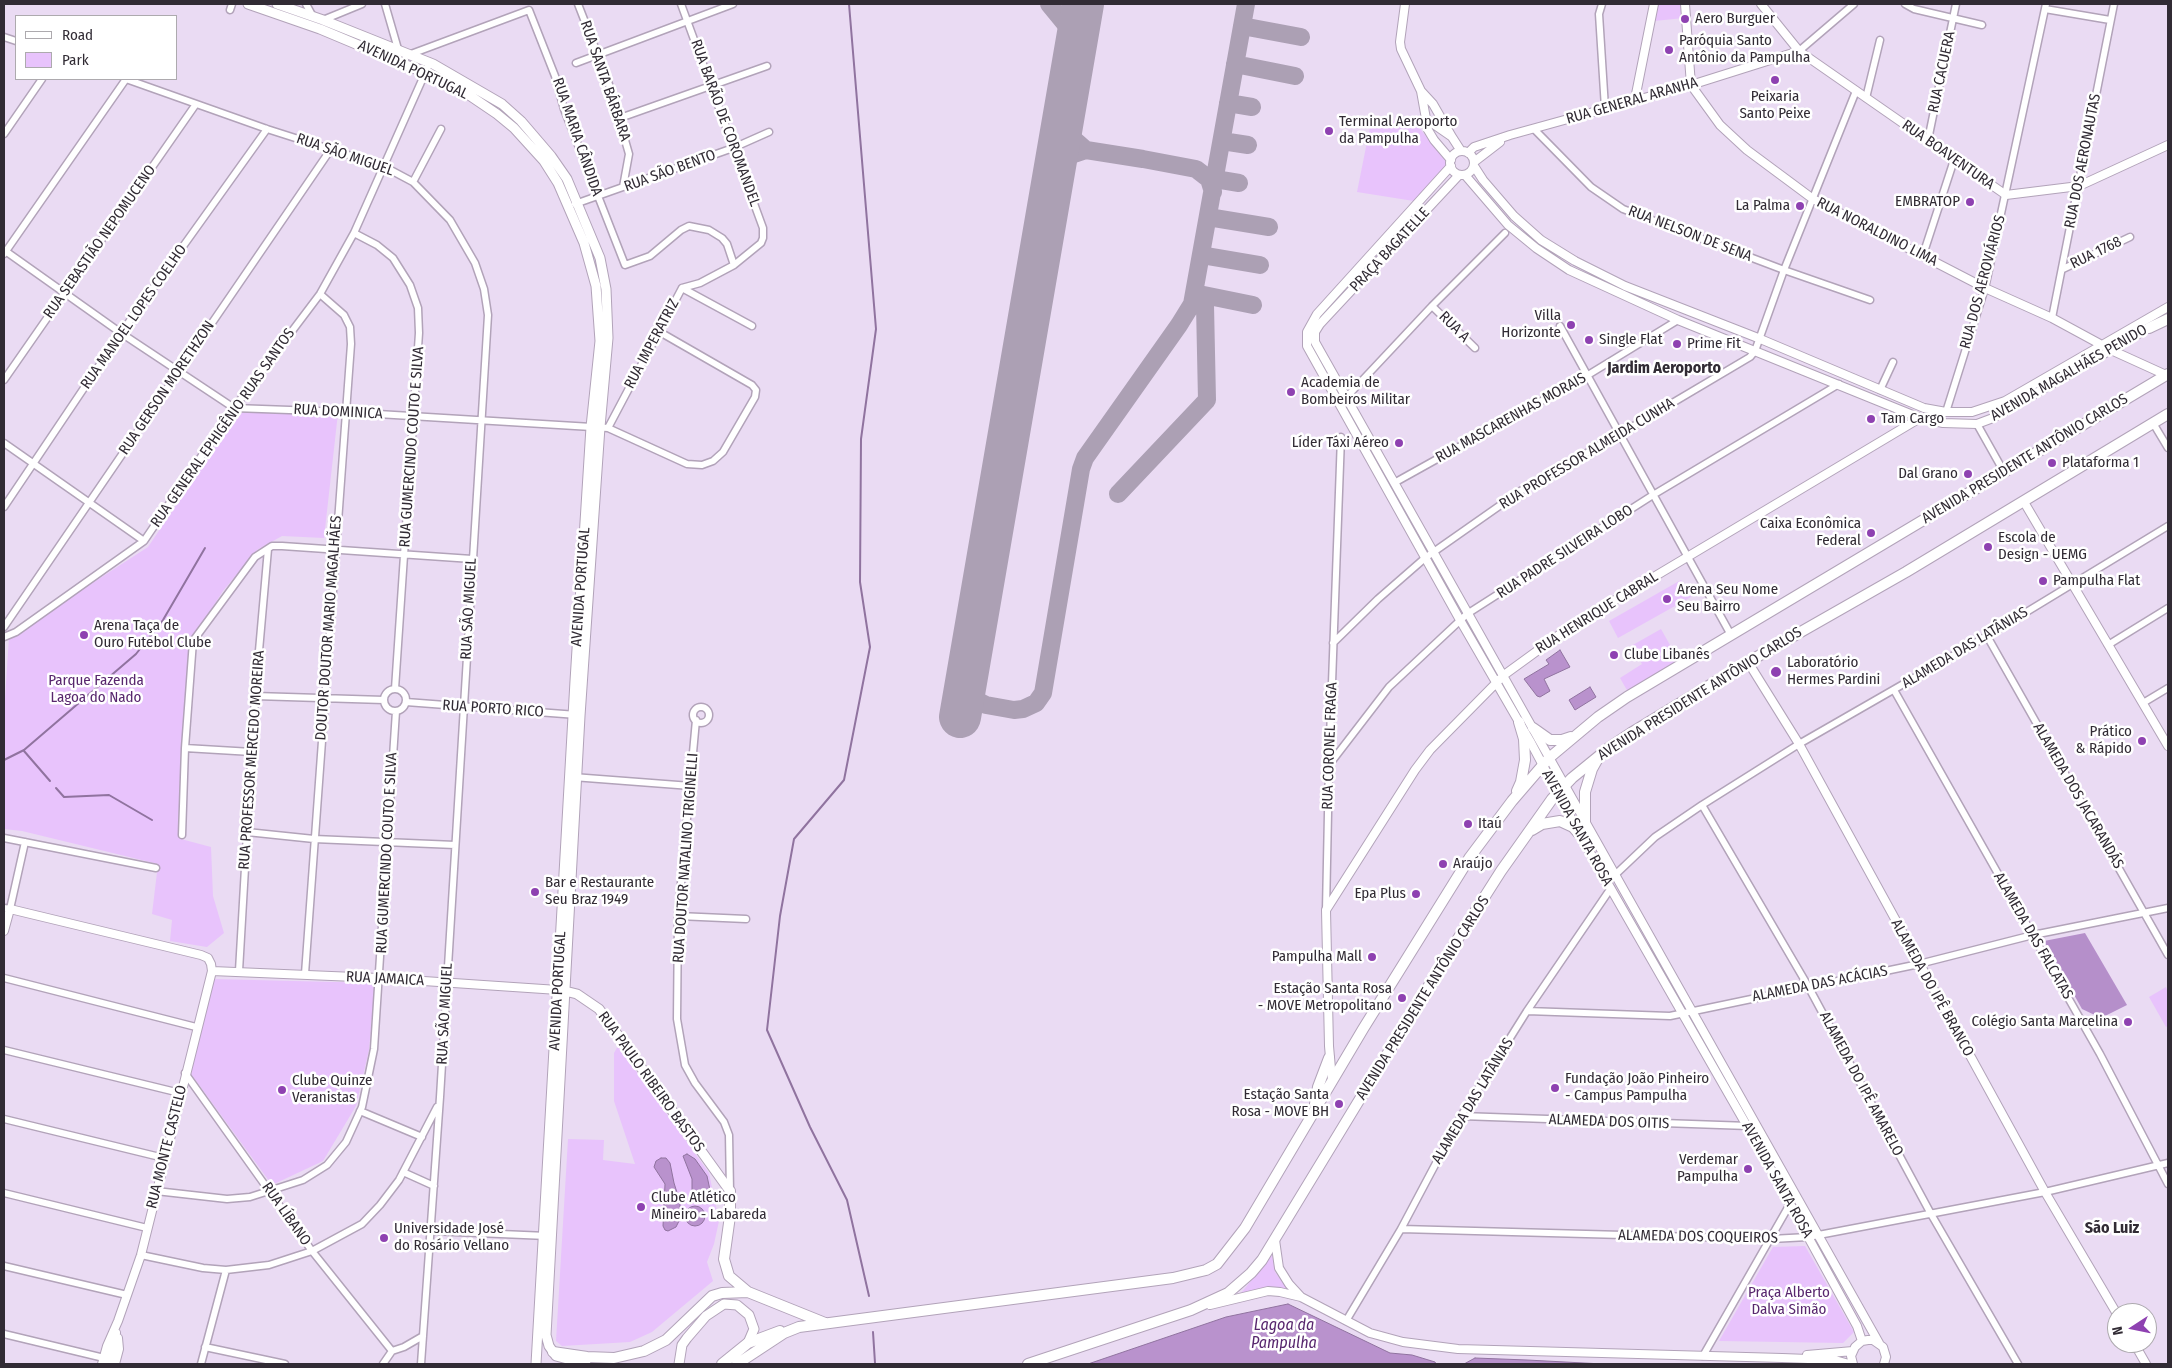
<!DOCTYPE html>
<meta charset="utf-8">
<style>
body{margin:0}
#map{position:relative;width:2172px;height:1368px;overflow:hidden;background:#eadbf3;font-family:"Fira Sans Condensed",sans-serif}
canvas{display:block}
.frame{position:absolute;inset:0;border:5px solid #312b34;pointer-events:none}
.legend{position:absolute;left:15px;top:15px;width:162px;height:65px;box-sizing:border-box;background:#fff;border:1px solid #adaaae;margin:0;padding:6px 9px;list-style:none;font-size:15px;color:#312b34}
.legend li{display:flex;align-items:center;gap:10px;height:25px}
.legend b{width:25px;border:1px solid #adaaae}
.north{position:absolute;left:2107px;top:1303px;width:50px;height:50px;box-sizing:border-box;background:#fff;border:1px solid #adaaae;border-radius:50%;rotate:259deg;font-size:14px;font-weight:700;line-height:20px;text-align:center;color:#312b34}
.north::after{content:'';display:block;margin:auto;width:18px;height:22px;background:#8e41b1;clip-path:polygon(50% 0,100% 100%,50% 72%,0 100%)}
</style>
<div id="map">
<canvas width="2172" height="1368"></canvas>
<div class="frame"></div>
<ul class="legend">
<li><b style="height:6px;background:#fff"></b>Road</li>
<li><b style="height:14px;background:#e8c3fc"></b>Park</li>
</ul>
<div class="north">N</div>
</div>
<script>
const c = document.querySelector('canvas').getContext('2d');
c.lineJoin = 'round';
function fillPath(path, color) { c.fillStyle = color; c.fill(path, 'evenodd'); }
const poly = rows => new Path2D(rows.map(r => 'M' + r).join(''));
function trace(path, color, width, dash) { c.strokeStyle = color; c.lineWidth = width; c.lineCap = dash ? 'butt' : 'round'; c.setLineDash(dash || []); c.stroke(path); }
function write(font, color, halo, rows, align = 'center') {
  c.font = font + ' "Fira Sans Condensed",sans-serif'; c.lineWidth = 5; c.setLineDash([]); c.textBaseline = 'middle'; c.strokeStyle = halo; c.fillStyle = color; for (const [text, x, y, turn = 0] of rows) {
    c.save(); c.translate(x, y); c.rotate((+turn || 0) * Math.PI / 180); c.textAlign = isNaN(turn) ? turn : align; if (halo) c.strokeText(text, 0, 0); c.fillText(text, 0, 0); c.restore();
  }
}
fillPath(poly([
 [1657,4,1683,4,1684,18,1654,21],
 [1372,117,1418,126,1446,162,1447,172,1420,202,1357,192],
 [239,412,338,413,324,538,282,536,257,550,223,591,191,641,182,748,181,839,211,847,213,896,224,933,207,947,170,941,172,920,152,914,158,864,22,831,4,829,4,714,9,637,148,547],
 [1681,580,1691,597,1618,638,1609,621],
 [1661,629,1679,661,1628,692,1620,678,1642,664,1631,646],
 [213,979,375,983,369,1050,356,1106,323,1161,272,1185,191,1074],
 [2166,987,2168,992,2168,1026,2166,1027,2149,997],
 [618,1046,709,1173,719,1221,714,1244,707,1262,713,1281,652,1332,630,1342,562,1346,556,1341,568,1139,604,1140,603,1160,635,1164,614,1101,614,1053],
 [1805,1246,1854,1332,1843,1343,1719,1341,1773,1247],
 [1272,1255,1275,1272,1289,1291,1265,1289,1241,1293]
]), '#e8c3fc');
fillPath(poly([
 [2085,933,2127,1005,2101,1018,2082,1009,2044,941]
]), '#b58fca');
const water = poly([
 [1560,650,1570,667,1544,679,1550,691,1540,697,1537,696,1524,679,1549,664,1546,660,1560,650],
 [1590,687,1596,697,1575,710,1569,700,1590,687],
 [687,1154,695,1159,707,1176,710,1190,692,1191,692,1179,683,1156,687,1154],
 [661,1158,666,1158,670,1163,674,1183,680,1202,680,1219,676,1227,668,1231,665,1230,663,1226,665,1184,654,1167,656,1161,661,1158],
 '685 1216a10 10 0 1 1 20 0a10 10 0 1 1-20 0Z',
 [1288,1304,1390,1353,1412,1355,1435,1362,1436,1364,1088,1364,1226,1317,1288,1304],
 [1475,1358,1527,1360,1603,1364,1464,1364,1475,1358]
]);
fillPath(water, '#b992cd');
trace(water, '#90739f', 1);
trace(poly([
 [849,4,876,329,861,439,860,582,870,647,844,780,794,839,780,916,767,1030,810,1127,847,1200,869,1296],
 [24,751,50,781],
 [4,760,24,750,136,654,163,620,205,548],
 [56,788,64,797,109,795,152,820],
 [873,1332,875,1363]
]), '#90739f', 2);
trace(poly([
 [1049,4,1072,32,1076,45],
 [1242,26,1301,37],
 [1235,64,1295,76],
 [1228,103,1252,107],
 [1063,120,1070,136,1086,150],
 [1222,141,1248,145],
 [1055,167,1068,156,1086,150,1143,159,1196,169,1209,179,1213,192],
 [1215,179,1239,183],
 [1208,217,1269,227],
 [1201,255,1260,265],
 [1194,293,1253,305],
 [1118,494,1207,400,1205,305,1192,304],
 [968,673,969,684,972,693,978,701,986,705,1014,710,1023,709,1036,703,1043,693,1081,469,1085,458,1179,325,1192,304,1246,4]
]), '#aca0b4', 18);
trace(poly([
 [960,717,1083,4]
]), '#aca0b4', 42);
const minor = poly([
 [306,4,312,15],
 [385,4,398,49],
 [578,4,608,81,629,154,623,187],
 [1602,4,1599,14,1605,108],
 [1905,4,1914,9,1982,25],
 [2045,9,2110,20],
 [230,10,232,4],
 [323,20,362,4],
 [4,37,16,41],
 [1799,51,1854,4],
 [411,54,529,10,555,76,564,109,625,265,650,256,681,230,689,226,709,230,722,238,727,244,734,265],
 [576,63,733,4],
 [126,79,267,129,383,166,413,182,450,220,475,263,484,289,488,315,440,1097,421,1364],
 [1866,98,1880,40],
 [620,118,767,66],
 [1534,129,1591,187,1623,209,1784,270,1870,300],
 [4,134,42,79],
 [1928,140,1956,4],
 [413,182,441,129],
 [575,204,733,148,769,132],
 [354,233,377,245,393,258,410,285,418,308,419,333,395,689],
 [4,250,121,333,234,408,345,412,608,428,687,464,702,465,713,461,723,452,755,397,756,390,752,385,658,331],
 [4,254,126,79],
 [1923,255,1954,160],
 [2063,269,2130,237],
 [682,288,752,326],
 [1432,306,1475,348],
 [2052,318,2114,4],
 [1560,326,1731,635],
 [4,380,196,104],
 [1880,390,1893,362],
 [1340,404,1432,306,1505,233],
 [1946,412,1985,288,2046,4],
 [2153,423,2168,448],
 [1977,424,2004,472],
 [608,428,682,288,700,283,734,265,761,243,763,238,763,228,681,4],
 [4,443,144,541],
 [1394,483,1588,375,1678,320],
 [4,507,121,333,267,129],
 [4,627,331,149],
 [1987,636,2168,955],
 [4,637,16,632,144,541,234,408,320,294,354,233,430,62],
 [1333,643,1378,599,1425,558,1522,490,1620,434,1750,357,1755,351,1784,270,1856,91],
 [2108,645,2168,608],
 '384 700a11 11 0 1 1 22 0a11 11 0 1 1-22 0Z',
 [1894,690,2100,1054,2168,1184],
 [255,696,384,700],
 [406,702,577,715],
 [2143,703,2168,688],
 '693 715a8 8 0 1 1 16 0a8 8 0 1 1-16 0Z',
 [696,720,678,916,677,1019,685,1065,695,1083,724,1122,729,1135,730,1191],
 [185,748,252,752],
 [1329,765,1389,687,1467,614,1653,495,1839,384],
 [573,777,691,786],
 [1702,805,1808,986,1931,1214,2018,1364],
 [247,832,314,839,455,845],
 [182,835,185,748,193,641,255,557,272,546,282,546,472,559],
 [4,838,156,868],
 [1616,874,1655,837,1702,805,1799,744,1987,636,2168,526],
 [4,908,10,909,25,842],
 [1326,910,1329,765,1341,437],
 [678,916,746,919],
 [239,971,255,696,268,549],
 [305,974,351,344,350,327,344,315,320,294],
 [4,978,196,1027],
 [1527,1011,1670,1016,1919,964,2033,935,2168,908],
 [4,1050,180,1093],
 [185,1073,312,1251,392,1351],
 [360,1111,422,1137],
 [1461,1116,1749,1126],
 [4,1119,164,1158],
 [403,1172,434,1186],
 [156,1191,227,1199,250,1197,303,1180,327,1165,346,1142,362,1107,374,1049,396,711],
 [4,1193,147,1228],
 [1401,1229,1771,1239,1808,1237,2045,1192,2168,1163],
 [431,1231,547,1236],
 [141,1255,203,1268,226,1270,269,1265,312,1251,362,1224,380,1205,399,1180,437,1107],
 [4,1266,127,1295],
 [1346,1321,1401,1229,1461,1116,1527,1011,1611,888],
 [4,1334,104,1358],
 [205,1347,285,1364],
 [1703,1356,1790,1204],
 [201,1364,226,1270],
 [383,1364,392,1351,404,1347,423,1336]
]);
const tertiary = poly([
 [1405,4,1400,42,1401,49,1421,91,1428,130,1434,140,1451,160],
 [1685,4,1691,85,1720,125,1747,150,1813,199,1985,288,2052,318,2111,350,2166,375],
 [1761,4,1799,51,2006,195,2079,186,2168,145],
 [1421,91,1433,104,1452,137],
 [1635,99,1654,4],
 [1426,119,1452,137,1461,151],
 '1450 163a12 12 0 1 1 24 0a12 12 0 1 1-24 0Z',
 [1468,153,1474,147,1510,135,1691,85,1799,51],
 [1474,162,1500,142],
 [1451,166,1317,314,1307,332,1307,346,1460,620,1530,741,1580,835,1755,1140,1857,1326,1862,1341],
 [1474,166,1483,180,1514,216,1541,240,1575,261,1625,286,1758,338,1924,408,1946,412,1972,412,2005,401,2168,307],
 [1459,175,1320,324,1315,332,1315,342,1879,1343],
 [1465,175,1508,225,1536,248,1569,270,1678,320,1920,418,1943,423,1977,424,1993,418,2154,325],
 [2024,502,2168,746],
 [1748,662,1799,744,2045,1192,2117,1314],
 [4,931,10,909,201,955,208,958,211,964,212,971,141,1255,118,1321,107,1346,102,1364],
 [212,971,379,978,558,990],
 [1332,1080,1329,1046,1326,910,1415,770,1430,750,1504,675,1570,627,1920,418],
 [1275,1240,1279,1268,1289,1284,1301,1297],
 [1210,1305,1268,1291,1280,1292,1301,1297,1370,1333,1403,1342,1458,1349,1782,1358,1835,1360,1849,1364],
 [2134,1343,2146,1364],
 [1807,1355,1853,1351],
 [109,1364,116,1333],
 [115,1364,119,1349,118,1338],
 [1853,1364,1851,1356,1855,1347,1862,1341,1868,1340,1873,1340,1883,1347,1886,1357,1884,1364]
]);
const secondary = poly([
 [248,4,320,29,425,73,466,93,497,114,514,128,544,161,558,183,584,243,596,286,600,341,591,427,575,681,536,1364],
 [277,4,323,20,433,64,502,104,521,121,551,156,567,179,600,258,606,289,608,338,600,427,580,716,546,1335,549,1346,556,1356,586,1364],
 [561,990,577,994,599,1009,730,1191],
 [679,1364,682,1345,687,1338,706,1316,724,1304,737,1305,749,1315,754,1329,748,1343]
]);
const trunk = poly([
 [2149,328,2168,319],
 [1533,728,1550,740,1562,740,1571,737],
 [1517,791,1521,782,1525,760,1524,739,1519,722],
 [1585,822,1585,792,1592,769,1597,760],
 [1532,830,1542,824,1560,821,1573,827,1580,835],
 [1315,1104,1318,1087,1329,1058],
 [730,1191,730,1216,724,1259,729,1276,748,1292,825,1323],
 [553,1352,587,1357,614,1358,644,1351,666,1340,712,1296,722,1293,748,1292],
 [722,1364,748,1343,780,1331],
 [737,1364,784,1333,799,1327,1173,1278,1206,1270,1217,1264,1245,1228,1363,1029,1470,857,1512,801,1549,758,1598,717,1627,697,2168,374],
 [1028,1364,1191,1310,1228,1293,1251,1273,1262,1260,1445,959,1501,871,1552,799,1572,778,1610,747,1631,733,1748,662,1906,572,2168,414]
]);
trace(minor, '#b2a3b9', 9);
trace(tertiary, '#b2a3b9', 10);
trace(secondary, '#b2a3b9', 11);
trace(trunk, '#b2a3b9', 12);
trace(minor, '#fff', 6);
trace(tertiary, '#fff', 8);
trace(secondary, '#fff', 9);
trace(trunk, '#fff', 10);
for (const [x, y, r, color] of [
 [1685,19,5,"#8e41b1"],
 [1669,50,5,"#8e41b1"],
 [1775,80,5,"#8e41b1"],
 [1329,131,5,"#8e41b1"],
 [1970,202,5,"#8e41b1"],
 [1800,206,5,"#8e41b1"],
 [1571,325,5,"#8e41b1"],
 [1589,340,5,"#8e41b1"],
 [1677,344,5,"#8e41b1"],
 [1291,392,5,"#8e41b1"],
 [1871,419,5,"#8e41b1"],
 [1399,443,5,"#8e41b1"],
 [2052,463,5,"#8e41b1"],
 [1968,474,5,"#8e41b1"],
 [1871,533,5,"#8e41b1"],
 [1988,547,5,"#8e41b1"],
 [2043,581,5,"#8e41b1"],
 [1667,599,5,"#8e41b1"],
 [84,635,5,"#8e41b1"],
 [1614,655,5,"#8e41b1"],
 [1776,672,6,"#8e41b1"],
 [2142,741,5,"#8e41b1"],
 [1468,824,5,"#8e41b1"],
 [1443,864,5,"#8e41b1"],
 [535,892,5,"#8e41b1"],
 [1416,894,5,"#8e41b1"],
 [1372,957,5,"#8e41b1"],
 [1402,998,5,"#8e41b1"],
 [2128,1022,5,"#8e41b1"],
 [1555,1088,5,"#8e41b1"],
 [282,1090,5,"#8e41b1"],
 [1339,1104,5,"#8e41b1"],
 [1748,1169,5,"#8e41b1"],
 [641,1207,5,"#8e41b1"],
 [384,1238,5,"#8e41b1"]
]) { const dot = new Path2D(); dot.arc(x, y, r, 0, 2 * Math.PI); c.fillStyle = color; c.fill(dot); trace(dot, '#fff', 2); }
write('15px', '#312b34', '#fff', [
 ["Aero Burguer",1695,19],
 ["Paróquia Santo",1679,41],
 ["Antônio da Pampulha",1679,58],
 ["Peixaria",1775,97,"center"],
 ["Santo Peixe",1775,114,"center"],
 ["Terminal Aeroporto",1339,122],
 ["da Pampulha",1339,139],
 ["EMBRATOP",1960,202,"right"],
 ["La Palma",1790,206,"right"],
 ["Villa",1561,316,"right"],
 ["Horizonte",1561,333,"right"],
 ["Single Flat",1599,340],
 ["Prime Fit",1687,344],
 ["Academia de",1301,383],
 ["Bombeiros Militar",1301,400],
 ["Tam Cargo",1881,419],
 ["Líder Táxi Aéreo",1389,443,"right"],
 ["Plataforma 1",2062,463],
 ["Dal Grano",1958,474,"right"],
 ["Caixa Econômica",1861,524,"right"],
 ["Federal",1861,541,"right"],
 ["Escola de",1998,538],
 ["Design - UEMG",1998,555],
 ["Pampulha Flat",2053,581],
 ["Arena Seu Nome",1677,590],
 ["Seu Bairro",1677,607],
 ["Arena Taça de",94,626],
 ["Ouro Futebol Clube",94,643],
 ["Clube Libanês",1624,655],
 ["Laboratório",1787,663],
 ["Hermes Pardini",1787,680],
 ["Prático",2132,732,"right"],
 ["& Rápido",2132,749,"right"],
 ["Itaú",1478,824],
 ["Araújo",1453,864],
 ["Bar e Restaurante",545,883],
 ["Seu Braz 1949",545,900],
 ["Epa Plus",1406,894,"right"],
 ["Pampulha Mall",1362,957,"right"],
 ["Estação Santa Rosa",1392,989,"right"],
 ["- MOVE Metropolitano",1392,1006,"right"],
 ["Colégio Santa Marcelina",2118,1022,"right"],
 ["Fundação João Pinheiro",1565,1079],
 ["- Campus Pampulha",1565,1096],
 ["Clube Quinze",292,1081],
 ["Veranistas",292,1098],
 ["Estação Santa",1329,1095,"right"],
 ["Rosa - MOVE BH",1329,1112,"right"],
 ["Verdemar",1738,1160,"right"],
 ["Pampulha",1738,1177,"right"],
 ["Clube Atlético",651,1198],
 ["Mineiro - Labareda",651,1215],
 ["Universidade José",394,1229],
 ["do Rosário Vellano",394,1246]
], 'left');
write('15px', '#312b34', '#fff', [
 ["AVENIDA PORTUGAL",413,70,25],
 ["RUA CACUERA",1942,72,-78],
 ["RUA SANTA BÁRBARA",605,81,71],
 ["RUA GENERAL ARANHA",1632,101,-16],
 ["RUA BARÃO DE COROMANDEL",725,123,70],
 ["RUA MARIA CÂNDIDA",577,137,71],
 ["RUA SÃO MIGUEL",345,155,19],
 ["RUA BOAVENTURA",1948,155,35],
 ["RUA DOS AERONAUTAS",2083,161,-79],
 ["RUA SÃO BENTO",670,171,-20],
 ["RUA NORALDINO LIMA",1877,232,27],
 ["RUA NELSON DE SENA",1690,234,21],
 ["RUA SEBASTIÃO NEPOMUCENO",100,242,-55],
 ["PRAÇA BAGATELLE",1390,250,-47],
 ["RUA 1768",2096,253,-26],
 ["RUA DOS AEROVIÁRIOS",1983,282,-75],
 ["RUA MANOEL LOPES COELHO",134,317,-55],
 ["RUA A",1454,327,45],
 ["RUA IMPERATRIZ",652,344,-62],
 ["AVENIDA MAGALHÃES PENIDO",2069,373,-30],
 ["RUA GERSON MORETHZON",167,388,-56],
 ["RUA DOMINICA",338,412,3],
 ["RUA MASCARENHAS MORAIS",1511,418,-29],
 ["RUA GENERAL EPHIGÊNIO RUAS SANTOS",223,428,-55],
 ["RUA GUMERCINDO COUTO E SILVA",412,447,-86],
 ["RUA PROFESSOR ALMEIDA CUNHA",1587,454,-31],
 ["AVENIDA PRESIDENTE ANTÔNIO CARLOS",2025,459,-31],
 ["RUA PADRE SILVEIRA LOBO",1565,552,-33],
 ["AVENIDA PORTUGAL",581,587,-86],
 ["RUA SÃO MIGUEL",469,609,-87],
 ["RUA HENRIQUE CABRAL",1597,613,-32],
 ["DOUTOR DOUTOR MARIO MAGALHÃES",329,628,-86],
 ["ALAMEDA DAS LATÂNIAS",1965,648,-31],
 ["AVENIDA PRESIDENTE ANTÔNIO CARLOS",1700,694,-32],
 ["RUA PORTO RICO",493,709,4],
 ["RUA CORONEL FRAGA",1330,746,-88],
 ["RUA PROFESSOR MERCEDO MOREIRA",252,760,-86],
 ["ALAMEDA DOS JACARANDÁS",2078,796,60],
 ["AVENIDA SANTA ROSA",1577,828,61],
 ["RUA GUMERCINDO COUTO E SILVA",387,853,-87],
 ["RUA DOUTOR NATALINO TRIGINELLI",686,858,-86],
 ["ALAMEDA DAS FALCATAS",2033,936,60],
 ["RUA JAMAICA",385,979,3],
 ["ALAMEDA DAS ACÁCIAS",1820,984,-11],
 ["ALAMEDA DO IPÊ BRANCO",1932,988,61],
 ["AVENIDA PORTUGAL",558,991,-87],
 ["AVENIDA PRESIDENTE ANTÔNIO CARLOS",1423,998,-58],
 ["RUA SÃO MIGUEL",445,1014,-87],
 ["RUA PAULO RIBEIRO BASTOS",651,1082,54],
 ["ALAMEDA DO IPÊ AMARELO",1861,1084,62],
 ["ALAMEDA DAS LATÂNIAS",1473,1101,-59],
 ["ALAMEDA DOS OITIS",1609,1122,2],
 ["RUA MONTE CASTELO",167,1147,-76],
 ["AVENIDA SANTA ROSA",1777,1180,61],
 ["RUA LÍBANO",286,1214,55],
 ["ALAMEDA DOS COQUEIROS",1698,1237,1]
]);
write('15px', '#58276e', '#fff', [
 ["Parque Fazenda",96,681],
 ["Lagoa do Nado",96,698],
 ["Praça Alberto",1789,1293],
 ["Dalva Simão",1789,1310]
]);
write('bold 16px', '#312b34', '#fff', [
 ["Jardim Aeroporto",1664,369],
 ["São Luiz",2112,1229]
]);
write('italic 16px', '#58276e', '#fff', [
 ["Lagoa da",1284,1326],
 ["Pampulha",1284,1344]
]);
</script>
